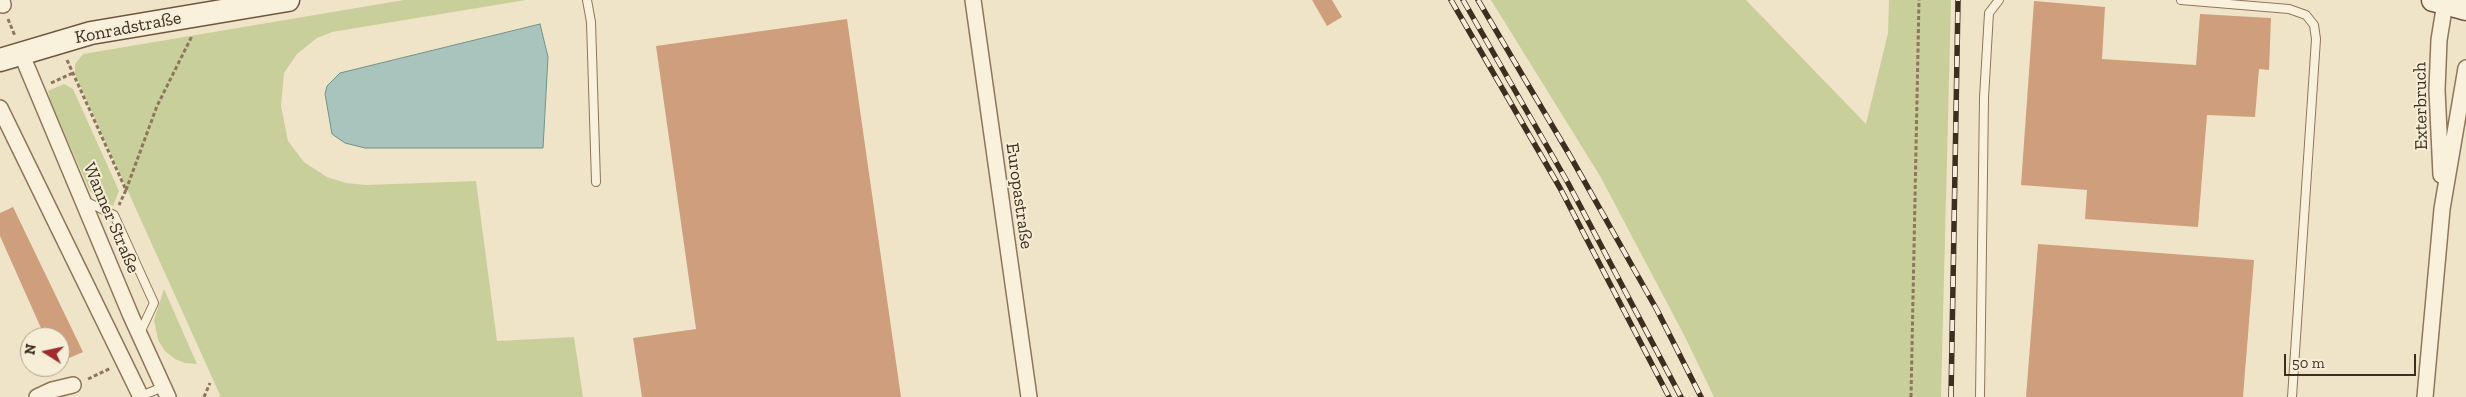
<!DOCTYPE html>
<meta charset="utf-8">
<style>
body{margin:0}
#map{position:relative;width:2466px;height:397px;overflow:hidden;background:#f0e4c8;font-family:"Zilla Slab",serif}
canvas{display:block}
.north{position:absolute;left:20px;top:327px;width:50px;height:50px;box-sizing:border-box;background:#f7eed8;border:1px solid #ada18e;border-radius:50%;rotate:280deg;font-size:14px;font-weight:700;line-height:20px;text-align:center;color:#3d2e20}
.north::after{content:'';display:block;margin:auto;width:18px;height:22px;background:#9e2a2b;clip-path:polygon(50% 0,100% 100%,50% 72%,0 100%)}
.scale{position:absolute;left:2284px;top:354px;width:132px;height:22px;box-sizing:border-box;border:2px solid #3d2e20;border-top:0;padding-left:6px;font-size:15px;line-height:18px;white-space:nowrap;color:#3d2e20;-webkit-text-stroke:4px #f7eed8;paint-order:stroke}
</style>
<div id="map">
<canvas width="2466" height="397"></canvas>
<div class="north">N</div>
<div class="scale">50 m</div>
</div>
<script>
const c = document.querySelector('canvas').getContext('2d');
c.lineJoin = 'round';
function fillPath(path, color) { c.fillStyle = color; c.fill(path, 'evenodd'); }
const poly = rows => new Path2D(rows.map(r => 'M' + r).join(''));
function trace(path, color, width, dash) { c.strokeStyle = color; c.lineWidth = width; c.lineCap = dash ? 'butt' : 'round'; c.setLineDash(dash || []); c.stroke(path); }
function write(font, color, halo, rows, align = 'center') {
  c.font = font + ' "Zilla Slab",serif'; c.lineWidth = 4; c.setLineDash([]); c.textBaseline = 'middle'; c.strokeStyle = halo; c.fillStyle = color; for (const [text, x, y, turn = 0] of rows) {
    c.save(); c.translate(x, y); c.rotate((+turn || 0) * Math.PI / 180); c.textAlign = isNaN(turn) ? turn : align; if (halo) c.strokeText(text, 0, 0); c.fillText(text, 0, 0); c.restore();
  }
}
fillPath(poly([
 [404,0,526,0,332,32,317,38,297,54,284,73,281,106,288,141,304,162,327,177,346,183,366,185,476,181,497,341,574,337,583,397,219,397,220,395,75,74,75,64,83,54],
 [1491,0,1746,0,1866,124,1888,33,1889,0,1951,0,1941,397,1714,397,1684,335,1600,176],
 [64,84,73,89,119,191,113,206,98,199,90,191,51,103,48,91],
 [164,289,197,364,185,363,175,359,165,351,158,340,154,320]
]), '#c9cf9b');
const water = poly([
 [540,24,548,57,543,148,365,148,345,143,332,134,325,94,327,86,340,73,540,24]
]);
fillPath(water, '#a9c4bc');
trace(water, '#6f938a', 1);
fillPath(poly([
 [1312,0,1332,0,1342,17,1327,26],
 [2034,1,2105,7,2102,59,2196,65,2200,14,2271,18,2269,70,2259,69,2255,117,2207,115,2198,227,2085,219,2087,190,2021,185],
 [847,19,901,397,642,397,633,338,696,329,656,46],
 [13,207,83,352,60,362,60,337,45,337,0,236,0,213],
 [2038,244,2254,260,2243,397,2026,397]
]), '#cf9f7d');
const lane = poly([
 [587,0,591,22,596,182],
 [2181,0,2289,9,2306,15,2314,25,2316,39,2292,397],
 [83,200,114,215,154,303,139,335],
 [141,396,163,387],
 [1980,397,1984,98,1989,13,1999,0]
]);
const street = poly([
 [2,0,3,5],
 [973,0,1029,397],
 [21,53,131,316,168,397],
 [0,108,141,397],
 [2441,175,2437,90,2439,40,2445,3],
 [37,397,52,390,73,385],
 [2425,397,2442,209,2466,68]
]);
const secondary = poly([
 [2433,0,2466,9],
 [0,60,91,33,288,0]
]);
trace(lane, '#8d765c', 10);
trace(street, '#8d765c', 18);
trace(secondary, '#6f573f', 25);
trace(poly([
 [8,19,15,36],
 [67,60,126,190,119,205],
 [51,83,73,73],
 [126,190,157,106,192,36],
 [88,379,111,368],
 [204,397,210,383],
 [1911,397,1919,0]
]), '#8d765c', 3, [4, 2.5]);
trace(lane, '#faf1dc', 8);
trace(street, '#faf1dc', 15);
trace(secondary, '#faf1dc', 22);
const rail = poly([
 [1451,0,1560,188,1669,397],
 [1463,0,1568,183,1681,397],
 [1478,0,1569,154,1657,310,1701,397],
 [1951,397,1958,0]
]);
trace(rail, '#3d2e20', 5.5);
trace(rail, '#f7eed8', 4, [11]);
write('18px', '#3d2e20', '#f7eed8', [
 ["Konradstraße",128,28,-11],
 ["Exterbruch",2421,106,-91],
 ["Europastraße",1019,196,82],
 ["Wanner Straße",111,218,67]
]);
</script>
